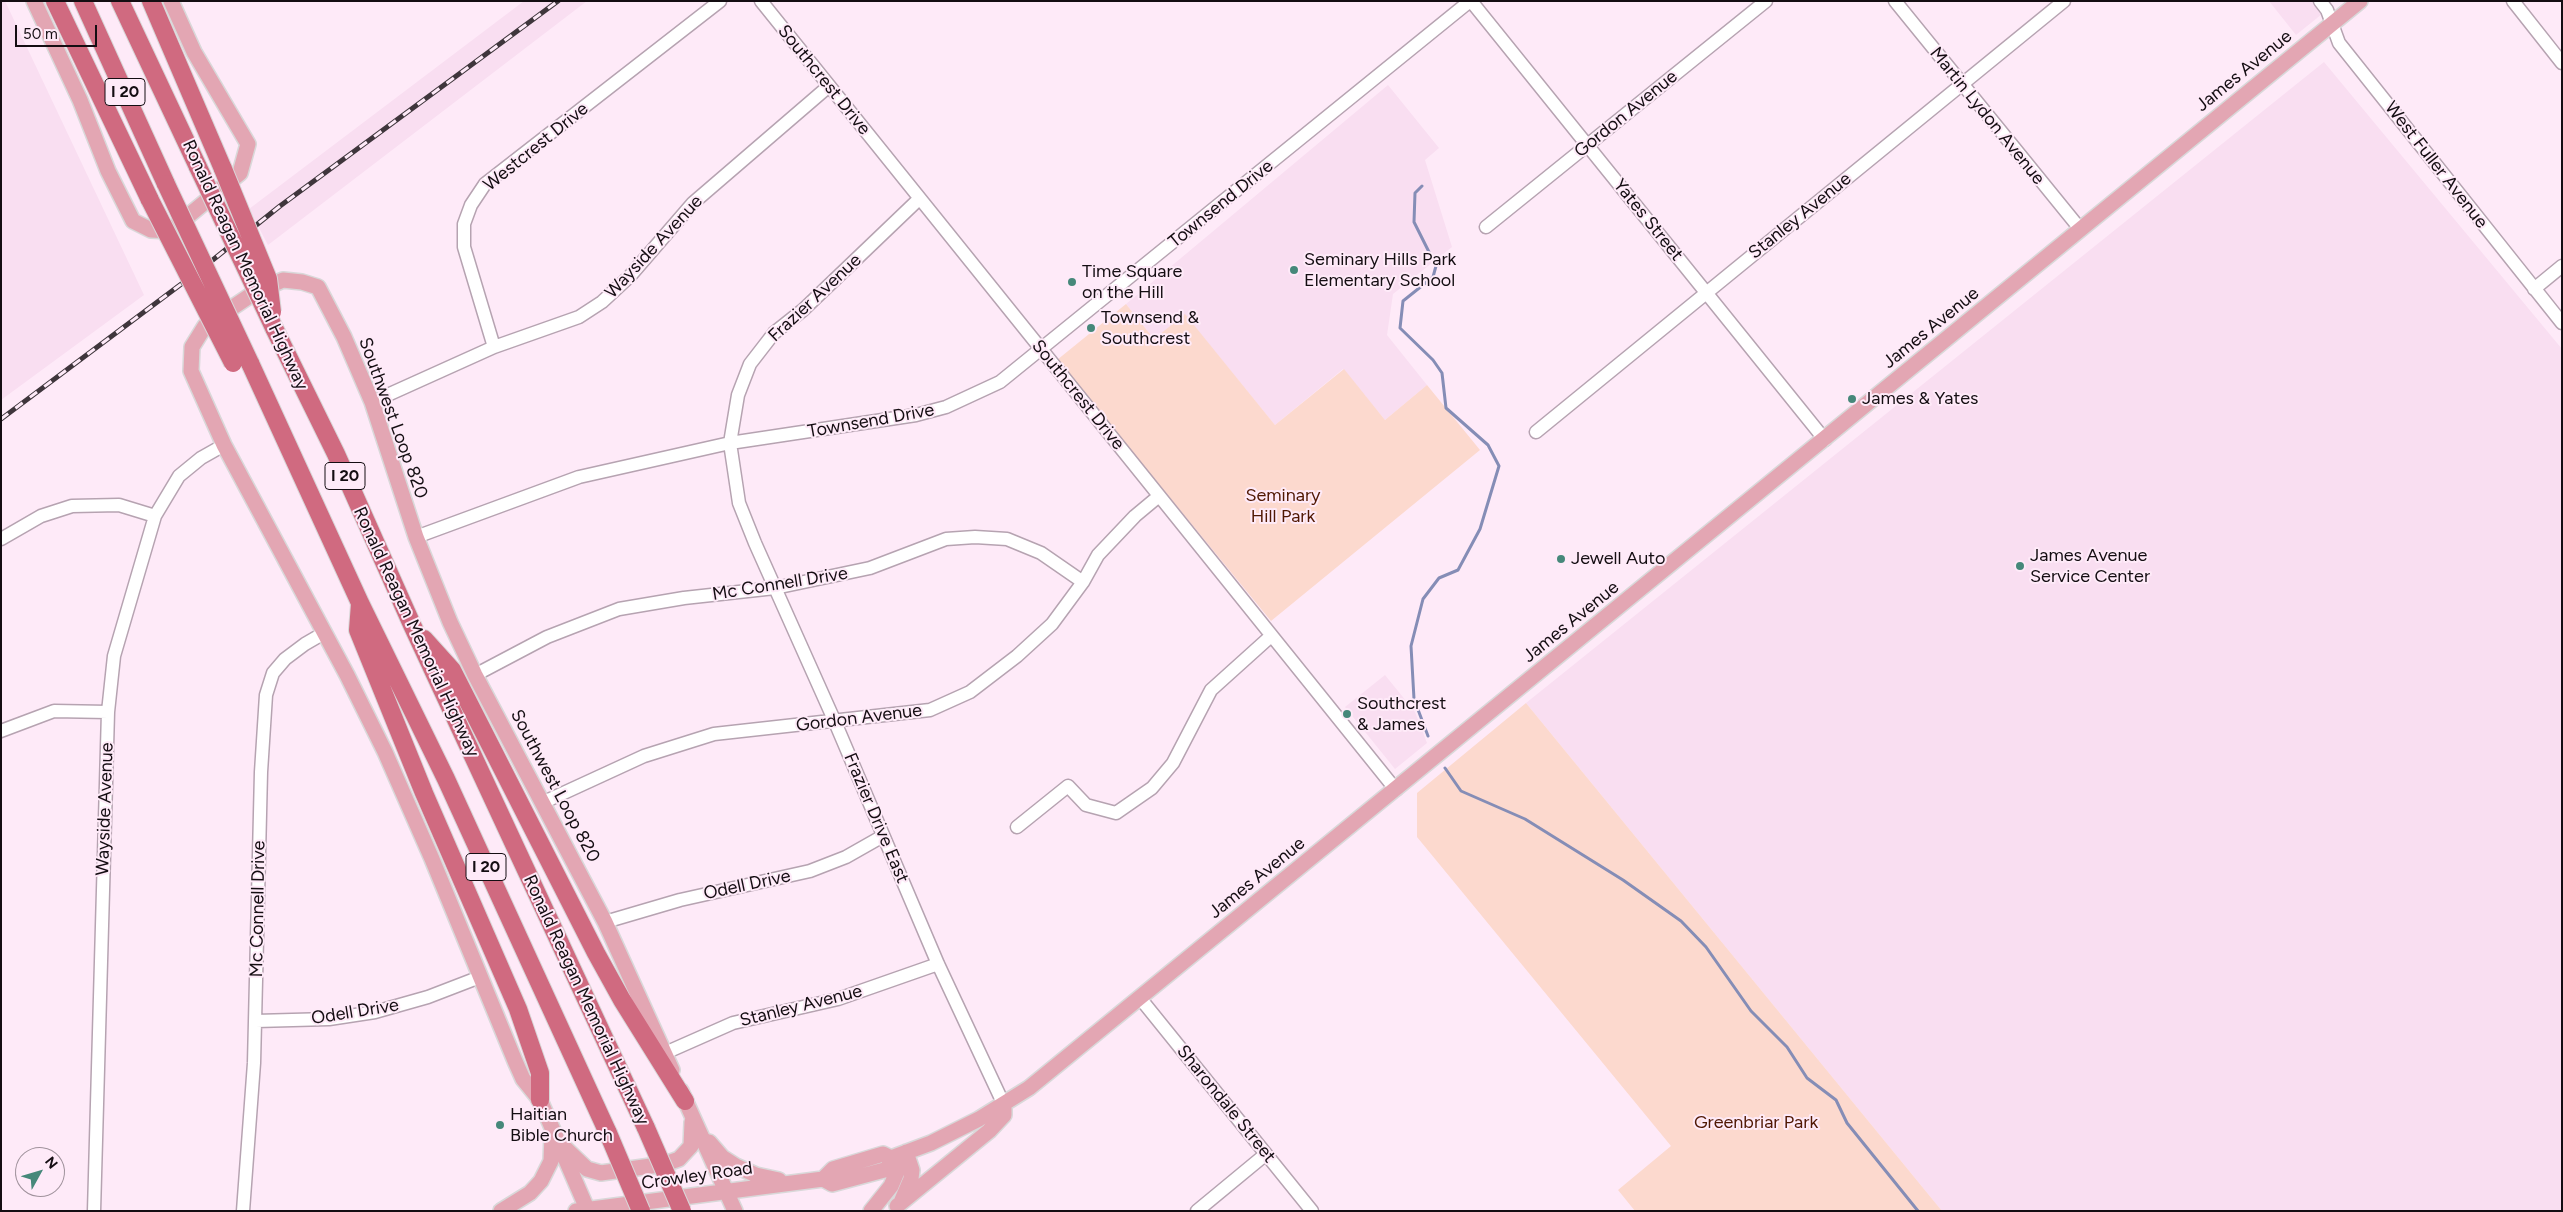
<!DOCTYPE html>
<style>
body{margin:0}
#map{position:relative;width:2563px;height:1212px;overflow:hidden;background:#feeaf8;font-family:Figtree,sans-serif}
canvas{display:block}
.frame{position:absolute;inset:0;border:2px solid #140d12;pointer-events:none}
.north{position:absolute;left:15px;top:1147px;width:50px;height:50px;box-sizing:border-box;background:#feeaf8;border:1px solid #a0929c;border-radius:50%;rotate:51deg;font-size:14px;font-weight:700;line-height:20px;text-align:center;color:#140d12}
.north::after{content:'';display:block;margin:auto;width:18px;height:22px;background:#46887a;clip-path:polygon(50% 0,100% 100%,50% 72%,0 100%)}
.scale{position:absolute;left:15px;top:25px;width:82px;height:22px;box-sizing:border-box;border:2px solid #140d12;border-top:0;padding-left:6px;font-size:15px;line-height:18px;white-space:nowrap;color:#140d12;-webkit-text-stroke:4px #feeaf8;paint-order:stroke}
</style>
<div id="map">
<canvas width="2563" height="1212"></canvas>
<div class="frame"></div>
<div class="north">N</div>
<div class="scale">50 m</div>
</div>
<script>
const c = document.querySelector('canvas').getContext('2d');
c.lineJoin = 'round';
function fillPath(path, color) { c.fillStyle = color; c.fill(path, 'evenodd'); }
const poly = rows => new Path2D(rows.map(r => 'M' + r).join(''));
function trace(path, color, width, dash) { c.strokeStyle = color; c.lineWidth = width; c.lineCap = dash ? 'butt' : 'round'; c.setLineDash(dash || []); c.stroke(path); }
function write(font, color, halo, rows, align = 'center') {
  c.font = font + ' Figtree,sans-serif'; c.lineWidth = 4; c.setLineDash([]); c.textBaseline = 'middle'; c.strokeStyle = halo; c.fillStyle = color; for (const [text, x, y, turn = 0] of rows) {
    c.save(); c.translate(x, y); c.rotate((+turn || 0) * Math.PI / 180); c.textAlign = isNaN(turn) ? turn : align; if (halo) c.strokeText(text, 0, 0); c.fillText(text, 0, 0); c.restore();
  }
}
fillPath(poly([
 [1,1,5,1,144,295,1,400],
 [524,1,587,1,268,245,249,209],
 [2269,1,2311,1,2322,14,2296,35],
 [2324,62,2562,349,2562,1211,1942,1211,1526,703],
 [1388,85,1439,148,1425,160,1452,247,1393,294,1387,335,1427,385,1385,420,1343,369,1275,425,1185,315,1154,339,1126,304],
 [1385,675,1415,712,1427,743,1395,769,1345,707]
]), '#f9def1');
fillPath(poly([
 [1126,304,1154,339,1185,314,1275,425,1344,369,1385,420,1427,385,1480,450,1271,621,1057,360],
 [1526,703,1942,1211,1635,1211,1618,1190,1671,1146,1417,837,1417,793]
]), '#fcd9ce');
trace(poly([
 [1422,186,1415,193,1414,222,1436,266,1433,277,1403,301,1400,328,1433,360,1442,373,1446,408,1488,445,1499,466,1480,529,1458,570,1439,578,1423,599,1411,646,1414,699,1428,736],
 [1445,768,1461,791,1525,819,1623,880,1681,921,1706,947,1751,1011,1787,1047,1807,1078,1836,1100,1847,1123,1918,1211]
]), '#858db6', 3);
const minor = poly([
 [761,1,1396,790],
 [1471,1,1825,440],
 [1895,1,2081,230],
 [2320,1,2327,10,2339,43,2562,323],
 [2513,1,2562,63],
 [919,199,803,310,774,333,750,364,738,395,730,443,739,503,755,543,835,722,938,964,1004,1105],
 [1486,227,1766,1],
 [2534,289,2562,266],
 [494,347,464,247,464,224,471,205,485,184,720,1],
 [372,402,494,347,579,317,602,302,630,276,693,203,829,86],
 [1536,432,2064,1],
 [416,537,579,477,730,443,916,415,946,407,1000,382,1470,1],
 [1,539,41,516,72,506,119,505,155,516],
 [475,675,547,637,619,609,684,598,775,588,870,568,946,539,975,537,1007,539,1041,553,1083,582],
 [1,731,54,711,108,712],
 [544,802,644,756,714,734,930,710,970,692,1017,656,1052,624,1083,582,1098,555,1135,516,1159,496],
 [1017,827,1068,786,1086,805,1116,813,1152,788,1173,763,1211,690,1271,636],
 [605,922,680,900,810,871,846,857,883,836],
 [1140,998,1312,1211],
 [256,1021,329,1019,375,1012,428,997,480,977],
 [665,1053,733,1023,838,999,938,964],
 [94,1211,108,712,114,656,155,516,179,476,201,458,224,445],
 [243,1211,254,1063,261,772,266,695,273,673,285,659,305,644,324,633],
 [1197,1211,1266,1154]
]);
const major = poly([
 [34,1,80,100,108,171,133,221,151,230,170,231,240,173,248,144,194,52,171,1],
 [681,1091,735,1211],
 [709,1142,722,1157,736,1166,756,1175,779,1180],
 [565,1148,587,1169,601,1173,665,1164,679,1159,691,1146,692,1122],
 [823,1179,833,1169,883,1154,891,1158,931,1143,979,1119,1029,1088,2360,1],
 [902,1200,911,1179,912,1170,906,1152],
 [897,1206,989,1131,1004,1115,1004,1105],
 [501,1211,530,1193,541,1181,551,1161,552,1134],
 [576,1211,823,1179,832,1184,888,1169,891,1158],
 [588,1211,540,1100,523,1079,515,1061,432,859,385,752,347,675,224,445,191,371,192,347,205,326,254,293,283,280,302,282,318,287,344,337,372,402,416,537,450,622,475,675,605,922,672,1070],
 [871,1211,891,1186,902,1160]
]);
const highway = poly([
 [55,1,150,200],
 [83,1,166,184],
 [120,1,198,167],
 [151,1,223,169],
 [274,328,336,454,413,627,646,1128],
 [250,363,360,603,446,779,608,1133],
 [360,604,358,630,424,793,518,1009,540,1073,540,1100],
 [424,639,452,670,596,953,622,1000,685,1101]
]);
trace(minor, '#b6a3b1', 15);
trace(major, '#d9d8d9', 18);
trace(highway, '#d9d8d9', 20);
trace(minor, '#fff', 12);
trace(major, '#e3a6b3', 15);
trace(highway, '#d06a80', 18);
const rail = poly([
 [1,419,204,267,280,206,558,1]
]);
trace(rail, '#3f363c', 5);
trace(rail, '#feeaf8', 3, [9]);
const highwayBridge = poly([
 [198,167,274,328],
 [223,169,268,279,272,312],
 [166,184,250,363],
 [150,200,233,363],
 [646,1128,682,1211],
 [608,1133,641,1211]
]);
trace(highwayBridge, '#d9d8d9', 20, []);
trace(highwayBridge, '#d06a80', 18);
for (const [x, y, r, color] of [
 [1294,270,5,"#46887a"],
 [1072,282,5,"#46887a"],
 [1091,328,5,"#46887a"],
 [1852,399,5,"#46887a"],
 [1561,559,5,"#46887a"],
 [2020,566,5,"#46887a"],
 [1347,714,5,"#46887a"],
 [500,1125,5,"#46887a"]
]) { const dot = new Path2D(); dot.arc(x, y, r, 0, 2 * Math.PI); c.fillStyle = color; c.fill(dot); trace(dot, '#feeaf8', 2); }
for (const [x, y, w] of [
 [125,92,40],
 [345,476,40],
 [486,867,40]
]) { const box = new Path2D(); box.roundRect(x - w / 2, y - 13.5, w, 27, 4); c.fillStyle = '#feeaf8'; c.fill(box); trace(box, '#140d12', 1); }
write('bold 16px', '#140d12', null, [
 ["I 20",125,92],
 ["I 20",345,476],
 ["I 20",486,867]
]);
write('18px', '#140d12', '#feeaf8', [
 ["James Avenue",2244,71,-39],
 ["Southcrest Drive",824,80,51],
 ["Gordon Avenue",1626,114,-39],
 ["Martin Lydon Avenue",1987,116,51],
 ["Westcrest Drive",536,147,-39],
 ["West Fuller Avenue",2436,165,52],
 ["Townsend Drive",1221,204,-39],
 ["Stanley Avenue",1800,216,-39],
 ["Yates Street",1648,220,51],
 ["Wayside Avenue",654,247,-47],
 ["Ronald Reagan Memorial Highway",245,265,65],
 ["Frazier Avenue",815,298,-43],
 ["James Avenue",1931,328,-39],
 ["Southcrest Drive",1078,395,51],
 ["Southwest Loop 820",393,418,70],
 ["Townsend Drive",871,421,-10],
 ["Mc Connell Drive",780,584,-9],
 ["James Avenue",1571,622,-39],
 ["Ronald Reagan Memorial Highway",416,632,65],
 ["Gordon Avenue",859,718,-7],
 ["Southwest Loop 820",555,786,62],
 ["Wayside Avenue",105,809,-88],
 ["Frazier Drive East",876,818,67],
 ["James Avenue",1257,878,-39],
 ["Odell Drive",747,885,-12],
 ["Mc Connell Drive",258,909,-89],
 ["Ronald Reagan Memorial Highway",586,1000,65],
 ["Stanley Avenue",801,1006,-14],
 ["Odell Drive",355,1012,-9],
 ["Sharondale Street",1226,1104,51],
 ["Crowley Road",697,1176,-8]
]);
write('18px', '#140d12', '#feeaf8', [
 ["Seminary Hills Park",1304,260],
 ["Elementary School",1304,281],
 ["Time Square",1082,272],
 ["on the Hill",1082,293],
 ["Townsend &",1101,318],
 ["Southcrest",1101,339],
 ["James & Yates",1862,399],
 ["James Avenue",2030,556],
 ["Service Center",2030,577],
 ["Jewell Auto",1571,559],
 ["Southcrest",1357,704],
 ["& James",1357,725],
 ["Haitian",510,1115],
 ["Bible Church",510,1136]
], 'left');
write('18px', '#501803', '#feeaf8', [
 ["Seminary",1283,496],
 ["Hill Park",1283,517],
 ["Greenbriar Park",1756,1123]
]);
</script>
